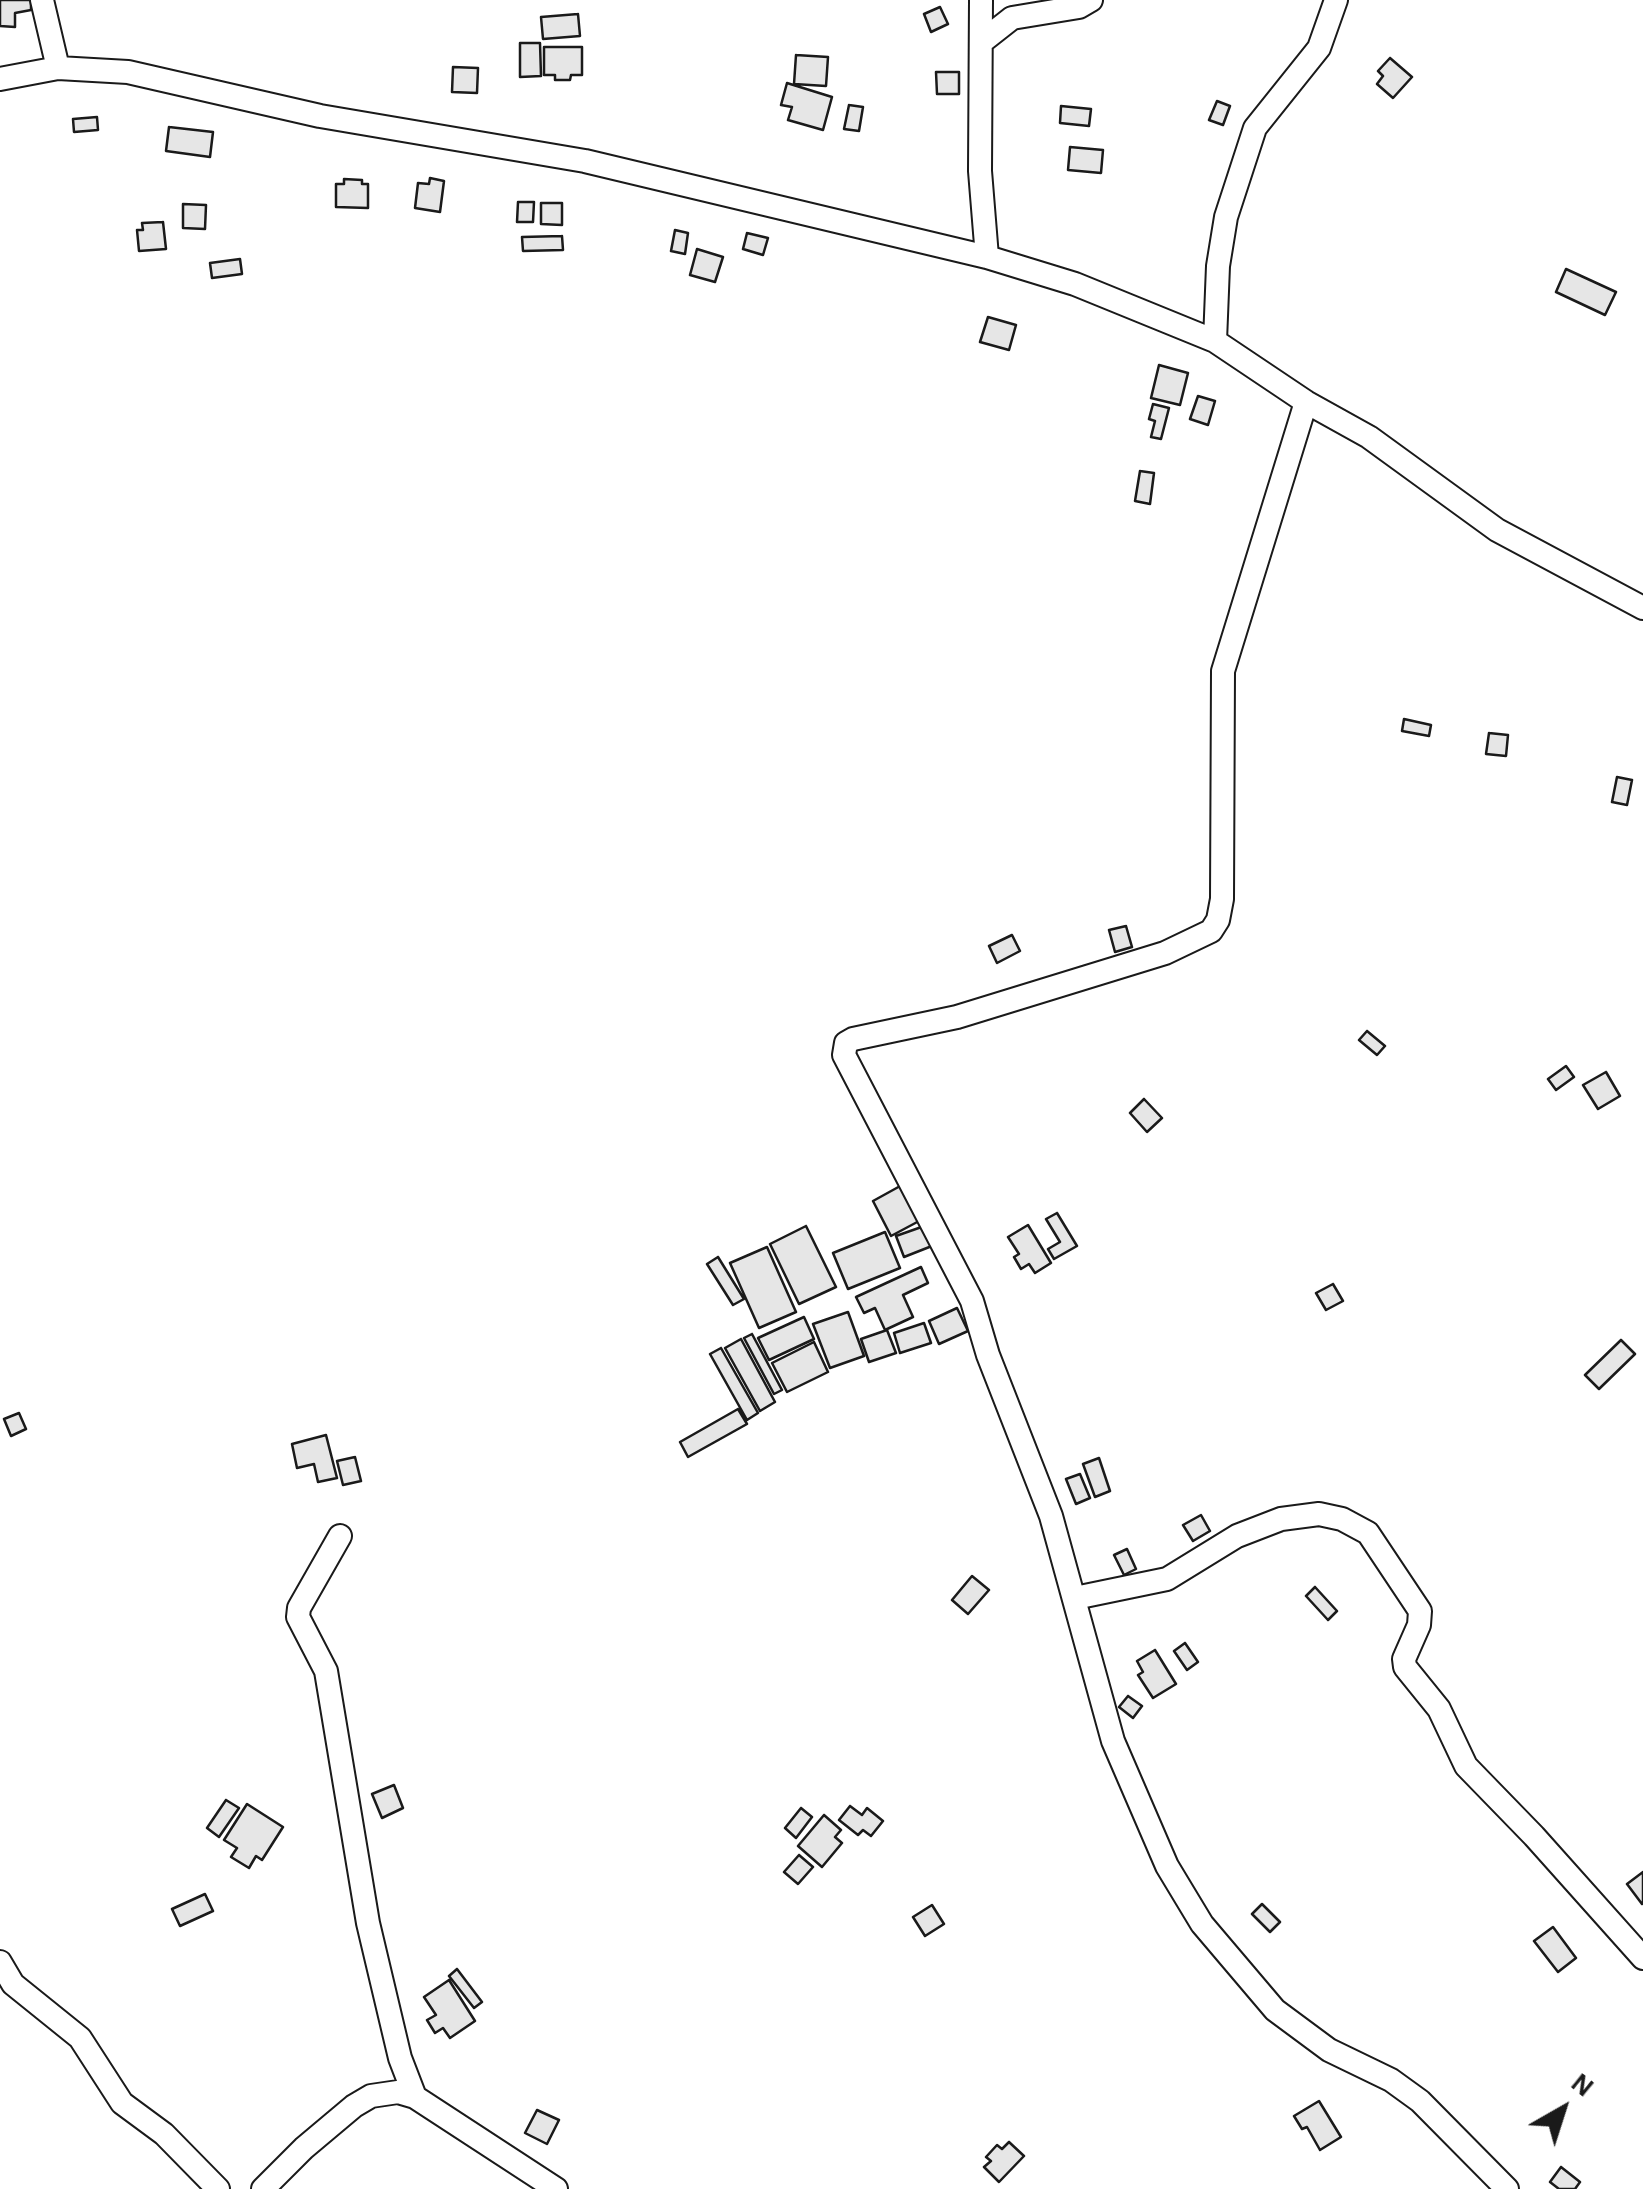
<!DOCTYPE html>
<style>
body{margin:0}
#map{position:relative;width:1643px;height:2189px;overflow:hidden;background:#fff;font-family:"Alegreya Sans",sans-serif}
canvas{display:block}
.north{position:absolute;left:1513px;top:2059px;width:100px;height:100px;-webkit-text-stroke:8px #fff;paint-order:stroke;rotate:39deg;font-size:28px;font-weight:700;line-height:40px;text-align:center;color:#1a1a1a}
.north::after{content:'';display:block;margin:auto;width:35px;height:45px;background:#1a1a1a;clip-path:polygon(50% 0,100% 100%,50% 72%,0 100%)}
</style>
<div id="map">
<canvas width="1643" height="2189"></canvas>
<div class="north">N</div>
</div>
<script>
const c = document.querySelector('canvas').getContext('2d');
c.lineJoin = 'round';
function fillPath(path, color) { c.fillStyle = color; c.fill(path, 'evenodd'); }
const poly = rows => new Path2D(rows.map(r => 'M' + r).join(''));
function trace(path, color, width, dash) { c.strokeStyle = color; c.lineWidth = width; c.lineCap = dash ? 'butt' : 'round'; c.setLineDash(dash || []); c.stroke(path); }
const building = poly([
 [0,0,31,0,31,10,15,13,15,27,0,26,0,0],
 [940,7,948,24,931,32,924,14,940,7],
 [578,14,580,36,543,39,541,17,578,14],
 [520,43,540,43,541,76,520,77,520,43],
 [544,47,582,47,582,75,571,75,570,80,555,80,555,75,544,75,544,47],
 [796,55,828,57,826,86,794,84,796,55],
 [1390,58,1412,77,1393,98,1377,84,1383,76,1378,71,1390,58],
 [453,67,478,68,477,93,452,92,453,67],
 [936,72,959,72,959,94,937,94,936,72],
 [787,83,832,97,823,130,788,120,792,107,781,105,787,83],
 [1217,101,1230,106,1223,125,1209,120,1217,101],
 [849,105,863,107,859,131,844,129,849,105],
 [1061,106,1091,109,1089,126,1060,123,1061,106],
 [97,117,98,130,74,132,73,119,97,117],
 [169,127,213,132,210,157,166,151,169,127],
 [1070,147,1103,150,1101,173,1068,170,1070,147],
 [430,178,444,181,440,212,415,208,418,183,429,184,430,178],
 [344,179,362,180,362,184,368,184,368,208,336,207,336,184,344,184,344,179],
 [518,202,534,202,533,222,517,222,518,202],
 [541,203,562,203,562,225,541,224,541,203],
 [183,204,206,205,205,229,183,228,183,204],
 [163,222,166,249,139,251,137,230,143,230,142,223,163,222],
 [675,230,688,233,685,254,671,251,675,230],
 [747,233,768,238,763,255,743,249,747,233],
 [562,236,563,250,523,251,522,237,562,236],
 [697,249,723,257,715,282,690,275,697,249],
 [240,259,242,274,212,278,210,263,240,259],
 [1566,269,1616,292,1605,315,1556,292,1566,269],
 [988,317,1016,325,1009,350,980,342,988,317],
 [1159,365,1188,373,1180,405,1151,398,1159,365],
 [1198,396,1215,401,1208,425,1190,419,1198,396],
 [1153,404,1169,408,1161,439,1151,437,1155,421,1149,419,1153,404],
 [1140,471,1154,473,1150,504,1135,501,1140,471],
 [1404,719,1431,725,1429,736,1402,731,1404,719],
 [1489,733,1508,735,1506,756,1486,754,1489,733],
 [1617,777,1632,780,1627,805,1612,802,1617,777],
 [1126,926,1132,947,1115,952,1109,930,1126,926],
 [1012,935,1020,951,997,963,989,946,1012,935],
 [1367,1031,1385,1046,1377,1055,1359,1040,1367,1031],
 [1566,1066,1574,1077,1556,1090,1548,1079,1566,1066],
 [1606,1072,1620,1096,1598,1109,1583,1085,1606,1072],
 [1144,1099,1162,1118,1147,1132,1130,1113,1144,1099],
 [902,1185,921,1220,891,1236,873,1201,902,1185],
 [1057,1213,1077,1246,1054,1259,1048,1249,1060,1242,1046,1219,1057,1213],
 [930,1224,937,1244,904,1257,896,1236,930,1224],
 [1028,1225,1051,1263,1035,1273,1029,1264,1021,1269,1014,1257,1019,1254,1008,1237,1028,1225],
 [806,1226,836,1287,799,1304,770,1244,806,1226],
 [885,1232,900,1268,848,1289,833,1253,885,1232],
 [767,1247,796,1312,759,1328,730,1263,767,1247],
 [718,1257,744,1299,733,1305,707,1264,718,1257],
 [921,1267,928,1283,903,1295,913,1317,885,1330,875,1308,864,1313,856,1297,921,1267],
 [1333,1284,1343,1301,1326,1310,1316,1293,1333,1284],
 [957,1308,968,1331,939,1344,929,1321,957,1308],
 [848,1312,864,1356,830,1368,813,1324,848,1312],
 [804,1317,814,1339,769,1360,758,1338,804,1317],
 [924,1323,931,1343,900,1353,894,1333,924,1323],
 [887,1330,896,1353,869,1362,861,1339,887,1330],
 [752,1334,782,1390,774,1394,744,1338,752,1334],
 [741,1339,775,1402,760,1411,725,1348,741,1339],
 [1621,1340,1635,1354,1599,1389,1585,1375,1621,1340],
 [814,1342,828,1372,787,1392,772,1363,814,1342],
 [721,1348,758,1413,747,1420,710,1354,721,1348],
 [738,1409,747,1424,688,1457,680,1442,738,1409],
 [19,1413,26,1429,11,1436,4,1419,19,1413],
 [326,1435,337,1478,318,1482,314,1464,297,1468,292,1444,326,1435],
 [355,1457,361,1481,343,1485,337,1461,355,1457],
 [1099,1458,1110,1491,1095,1497,1083,1464,1099,1458],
 [1080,1474,1090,1498,1076,1504,1066,1479,1080,1474],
 [1201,1515,1210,1531,1193,1541,1183,1525,1201,1515],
 [1127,1549,1136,1569,1124,1575,1114,1555,1127,1549],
 [972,1576,989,1590,968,1614,952,1600,972,1576],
 [1315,1587,1337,1611,1328,1620,1306,1596,1315,1587],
 [1185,1643,1198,1662,1187,1670,1174,1651,1185,1643],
 [1155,1650,1176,1684,1153,1698,1138,1675,1143,1672,1137,1661,1155,1650],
 [1128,1696,1142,1706,1133,1718,1119,1707,1128,1696],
 [394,1785,403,1808,382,1818,372,1794,394,1785],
 [226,1800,239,1808,219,1837,207,1828,226,1800],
 [247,1804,283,1827,262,1860,256,1856,249,1868,231,1857,237,1848,224,1840,247,1804],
 [850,1806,862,1815,867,1808,883,1821,871,1836,863,1830,858,1835,839,1820,850,1806],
 [801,1808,812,1817,796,1838,785,1828,801,1808],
 [824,1815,841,1830,835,1837,842,1843,822,1867,798,1846,824,1815],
 [799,1855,813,1867,798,1884,784,1872,799,1855],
 [1643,1872,1643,1903,1642,1904,1627,1884,1643,1872],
 [205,1894,213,1911,180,1926,172,1909,205,1894],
 [1262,1904,1280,1922,1270,1932,1252,1914,1262,1904],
 [932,1905,944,1924,925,1936,913,1917,932,1905],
 [1553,1927,1576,1958,1558,1972,1534,1941,1553,1927],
 [457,1969,482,2002,474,2008,449,1976,457,1969],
 [449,1980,475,2021,450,2038,443,2028,435,2033,427,2020,436,2015,424,1997,449,1980],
 [1319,2101,1341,2137,1320,2150,1307,2127,1302,2129,1294,2116,1319,2101],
 [537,2110,559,2120,547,2144,525,2133,537,2110],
 [1009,2142,1024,2156,999,2182,984,2167,991,2161,986,2157,997,2145,1002,2149,1009,2142],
 [1561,2167,1580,2182,1575,2189,1559,2189,1550,2182,1561,2167]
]);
fillPath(building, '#e6e6e6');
trace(building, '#1a1a1a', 2.5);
const minor = poly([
 [42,0,58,68],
 [981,0,980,171,987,257],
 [984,40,1012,18,1079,7,1091,0],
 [0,79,58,68,128,72,320,116,585,161,987,257,1075,284,1215,341,1306,402,1369,437,1497,530,1643,608],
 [1215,341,1218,266,1226,217,1255,128,1319,48,1336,0],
 [1306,402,1223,671,1222,899,1218,920,1211,931,1165,953,957,1017,853,1039,846,1043,844,1055,972,1301,988,1355,1051,1516,1113,1741,1167,1866,1202,1924,1275,2010,1329,2050,1391,2080,1420,2101,1507,2189],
 [340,1536,299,1608,298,1617,326,1671,368,1923,400,2058,415,2097],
 [1075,1598,1167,1579,1237,1536,1281,1519,1319,1514,1342,1519,1368,1533,1420,1611,1419,1625,1404,1659,1405,1667,1439,1709,1466,1766,1534,1836,1643,1958],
 [0,1962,13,1984,80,2038,122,2103,164,2134,218,2189],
 [263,2189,304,2148,354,2106,371,2096,398,2092,415,2097,556,2189]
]);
trace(minor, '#1a1a1a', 26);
trace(minor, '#fff', 22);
</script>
